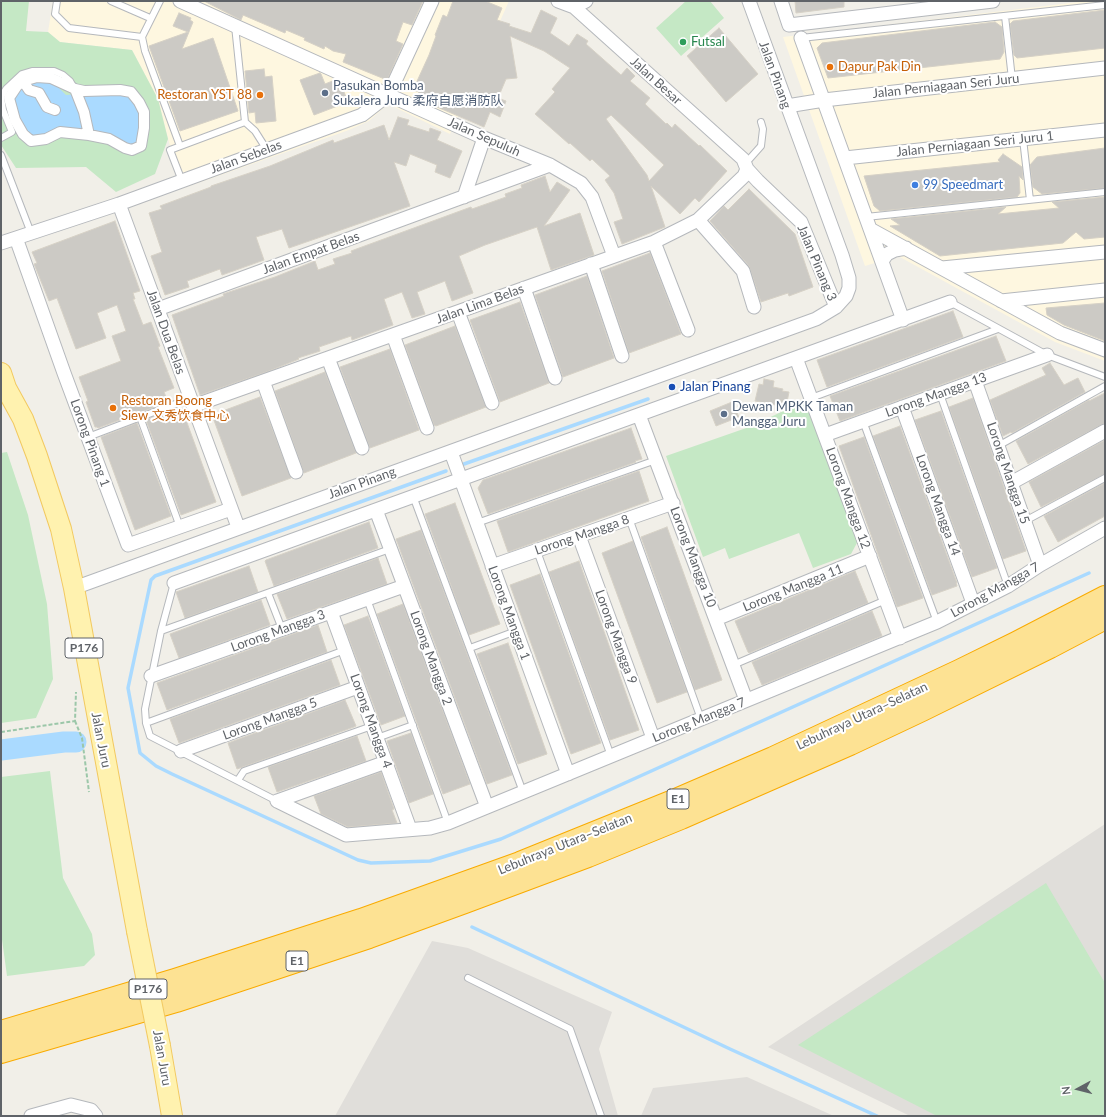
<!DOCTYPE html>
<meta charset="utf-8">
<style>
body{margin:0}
#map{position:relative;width:1106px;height:1117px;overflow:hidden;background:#f1efe8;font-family:Lato,sans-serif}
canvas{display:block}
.frame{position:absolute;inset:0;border:2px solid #5f6368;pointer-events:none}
.north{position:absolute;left:1058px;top:1069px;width:40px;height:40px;-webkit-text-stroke:3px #fff;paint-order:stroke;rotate:263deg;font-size:11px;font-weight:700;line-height:16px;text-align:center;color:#5f6368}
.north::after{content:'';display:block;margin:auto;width:14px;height:18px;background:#5f6368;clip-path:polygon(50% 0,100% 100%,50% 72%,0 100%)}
</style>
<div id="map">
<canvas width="1106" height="1117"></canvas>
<div class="frame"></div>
<div class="north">N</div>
</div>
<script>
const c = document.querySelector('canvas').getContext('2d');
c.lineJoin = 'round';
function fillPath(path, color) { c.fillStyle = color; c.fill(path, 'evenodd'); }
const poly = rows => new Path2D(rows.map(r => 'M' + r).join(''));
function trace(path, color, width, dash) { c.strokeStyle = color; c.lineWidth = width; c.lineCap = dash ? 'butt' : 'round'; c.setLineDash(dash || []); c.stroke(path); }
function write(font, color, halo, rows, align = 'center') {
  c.font = font + ' Lato,"Noto Sans SC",sans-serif'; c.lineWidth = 4; c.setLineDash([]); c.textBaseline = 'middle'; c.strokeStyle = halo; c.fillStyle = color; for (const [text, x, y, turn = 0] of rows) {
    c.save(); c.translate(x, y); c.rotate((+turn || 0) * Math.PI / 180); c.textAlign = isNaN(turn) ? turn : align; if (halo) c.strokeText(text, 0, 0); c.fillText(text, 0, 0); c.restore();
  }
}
fillPath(poly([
 [53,1,509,1,450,134,388,104,369,121,349,130,181,189,158,99,132,50,60,42,48,32],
 [1087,1,1105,1,1105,361,1055,342,898,256,865,266,783,37]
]), '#fef7e0');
fillPath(poly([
 [1105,824,1105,1116,910,1116,768,1047],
 [432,941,468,948,612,1012,599,1049,618,1116,335,1116],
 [747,1077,834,1116,641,1116,653,1088]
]), '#e0deda');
fillPath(poly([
 [1,1,29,1,26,31,48,32,60,42,132,50,158,99,168,139,155,174,116,192,86,167,16,168,1,145],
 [686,1,710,1,724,18,681,56,656,28],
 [806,400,858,541,851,554,813,568,799,533,729,559,725,548,703,557,666,456,752,426],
 [7,452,28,515,47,604,53,679,36,718,1,723,1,453],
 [50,771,63,878,92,934,95,955,84,966,7,976,1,932,1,777],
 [1046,883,1105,983,1105,1116,937,1116,798,1045]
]), '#c5e8c5');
fillPath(poly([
 [43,81,53,82,66,95,119,92,131,95,142,115,139,142,132,145,125,145,115,136,107,133,59,129,54,132,32,138,23,130,10,99,22,84]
]), '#aadaff');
trace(poly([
 [464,464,648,399],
 [446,471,155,576,151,580,128,688,140,753,156,766,172,774,358,860,371,863,430,861,501,839,1089,573],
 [472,927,730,1049,877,1116]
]), '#aadaff', 3.5);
trace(poly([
 [1,750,64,742,76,742]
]), '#aadaff', 21);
const building = poly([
 [204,1,423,1,412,25,403,22,396,41,403,44,387,80,343,62,346,54,333,51,325,46,324,49,304,40,305,38,286,30,285,33,243,15,241,20,204,1],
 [453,1,485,1,502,8,497,20,510,24,509,26,531,33,541,10,557,18,550,33,569,46,577,34,588,41,586,44,621,75,627,68,635,76,630,81,650,98,645,104,666,124,667,123,672,128,675,124,699,146,700,145,727,171,699,202,695,198,680,214,651,186,665,227,622,244,614,222,623,219,614,193,605,180,610,176,592,159,590,161,570,143,569,144,535,114,555,92,552,89,570,68,544,51,510,36,517,78,506,79,498,98,506,101,500,117,490,112,484,127,416,98,419,92,413,90,429,55,436,36,435,35,443,15,447,17,453,1],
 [611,115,664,165,649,181,647,175,606,119,611,115],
 [795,1,844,1,844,7,796,13,795,1],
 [1105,10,1105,48,1017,58,1014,55,1010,24,1013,21,1105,10],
 [179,13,191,18,190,20,193,22,182,49,213,38,238,111,180,131,149,46,188,32,173,26,179,13],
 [995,22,1002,27,1004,52,1000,59,828,78,817,48,822,43,995,22],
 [719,28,758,74,726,102,687,56,719,28],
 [264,69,265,77,272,76,276,121,256,123,255,112,249,113,245,71,264,69],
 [320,73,321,74,325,84,335,80,340,82,348,102,314,115,300,80,320,73],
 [398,117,409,120,407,125,429,132,430,128,441,132,437,140,462,151,450,178,435,172,437,165,410,154,406,166,394,162,410,206,289,248,282,229,256,237,264,260,222,275,220,269,187,281,189,287,165,295,151,256,162,252,149,213,162,209,160,206,211,187,211,186,270,166,333,140,334,143,384,125,389,140,398,117],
 [1105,148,1105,188,1042,194,1033,187,1030,165,1037,157,1105,148],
 [1003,154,1022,167,1023,180,1019,176,1020,193,1017,197,880,211,874,206,864,176,1000,162,998,160,1003,154],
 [545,176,550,192,557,182,570,190,544,226,580,213,594,255,551,270,537,227,485,245,459,256,473,293,452,301,445,281,417,292,425,314,412,318,402,292,384,299,393,325,352,340,351,336,319,347,320,351,298,358,299,359,269,371,200,395,172,315,224,296,223,294,275,277,315,261,318,270,335,264,333,259,352,253,351,251,471,207,472,209,506,197,505,194,522,188,521,185,545,176],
 [749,189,795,234,813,287,789,296,788,293,761,302,749,266,710,221,724,206,728,210,749,189],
 [1105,197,1105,237,1084,239,1076,232,1063,243,940,256,890,226,900,225,891,219,1006,207,998,214,1059,208,1052,202,1105,197],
 [115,221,140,291,133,293,135,299,133,299,143,325,151,322,160,346,158,347,174,388,164,392,168,402,98,428,97,427,95,427,86,402,88,401,79,377,121,361,112,336,126,331,117,305,97,313,106,338,76,349,57,298,49,301,34,264,37,263,32,252,115,221],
 [650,253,681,334,629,353,602,271,650,253],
 [587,276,614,358,563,377,535,295,587,276],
 [520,302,549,383,500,402,470,320,520,302],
 [1105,303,1105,341,1064,325,1047,315,1046,308,1105,303],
 [953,311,963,337,827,387,817,360,953,311],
 [455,326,486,407,436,426,434,425,405,345,455,326],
 [996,336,1006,361,840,421,830,396,996,336],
 [390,349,419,430,370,448,340,367,390,349],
 [1050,363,1064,385,1078,378,1085,392,1012,433,1011,432,1003,436,990,400,1046,375,1042,368,1050,363],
 [325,372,356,453,304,473,275,391,325,372],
 [764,379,774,381,773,387,783,389,782,391,789,392,786,407,755,401,759,384,763,385,764,379],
 [1105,393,1105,423,1028,464,1016,441,1089,400,1089,401,1105,393],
 [260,397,291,478,242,496,212,415,260,397],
 [973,398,1026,551,1003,559,949,407,973,398],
 [732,402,739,417,716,426,710,411,732,402],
 [182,409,216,502,181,515,146,420,171,410,172,412,182,409],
 [941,411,997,568,972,577,915,420,941,411],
 [137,423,171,516,135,530,101,437,137,423],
 [900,426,957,583,956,583,957,586,932,595,873,436,900,426],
 [631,428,642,459,635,461,636,462,488,514,478,488,483,480,631,428],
 [864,437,923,598,897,607,839,446,864,437],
 [1105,440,1105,474,1041,507,1029,482,1105,440],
 [639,471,649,501,508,552,497,521,639,471],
 [1105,483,1105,516,1058,542,1044,516,1105,483],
 [455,503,500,624,469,635,425,514,455,503],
 [369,522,378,548,274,586,265,561,266,560,369,522],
 [667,527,722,680,695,690,641,537,667,527],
 [421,530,512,775,487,784,396,539,421,530],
 [633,541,687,692,657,703,602,553,633,541],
 [378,558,387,584,287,619,277,594,378,558],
 [579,561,639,730,610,740,549,572,579,561],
 [249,566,258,592,185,618,176,592,249,566],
 [855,571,868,603,749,653,748,652,735,621,855,571],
 [540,574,601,743,571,754,510,585,540,574],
 [261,600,270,625,179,658,170,634,261,600],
 [403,604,470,784,443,794,377,614,403,604],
 [872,611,882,636,762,685,752,662,872,611],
 [368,616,405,716,381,725,344,625,368,616],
 [318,625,327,652,167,710,157,683,318,625],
 [508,643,547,754,518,764,477,654,508,643],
 [331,660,340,685,179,743,170,719,331,660],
 [345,700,356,726,354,727,237,769,228,743,345,700],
 [411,733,433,794,409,803,387,741,411,733],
 [357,736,366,761,277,792,268,767,357,736],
 [381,772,394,809,392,810,397,823,348,827,321,814,314,796,381,772]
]);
fillPath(building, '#cccac5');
trace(building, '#d6d1c6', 1);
const service = poly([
 [57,1,55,14,69,28,142,37],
 [111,1,150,18],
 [160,1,142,37,145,51,180,146],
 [1005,16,1012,79],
 [801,38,1105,5],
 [245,122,255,131,267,150],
 [1,138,12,132,3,110,1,97,6,89,22,74,32,71,54,71,63,75,70,81,74,88],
 [1023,139,1030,200],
 [1,155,31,233],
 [745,164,761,146,763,129,761,122],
 [182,181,170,150,245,122,235,26],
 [866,217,1105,192],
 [950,302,1047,355,1105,377],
 [940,394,1008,586],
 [811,398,998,329],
 [140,417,180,527],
 [863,421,937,622],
 [88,437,191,398],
 [998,446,1105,386],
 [413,496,523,792],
 [629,518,701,719],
 [1025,521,1105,478],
 [477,523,656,460],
 [537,551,611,756],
 [174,583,161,631,145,709,146,723,150,736,277,801],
 [268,593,282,629],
 [367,599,448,823],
 [161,631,390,549],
 [470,648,516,631],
 [733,665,886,600],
 [146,723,345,650],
 [377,738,413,725],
 [238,780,244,771,372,726],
 [468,978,570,1029,601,1116]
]);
const pedestrian = poly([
 [23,81,29,90,39,93,47,107,55,110],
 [75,89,84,91,120,90,131,92,139,102,144,112,144,128,141,146,132,150,125,148,109,139,89,135,60,132,46,139,31,141,23,134,15,120,9,98,17,86,23,81,37,77,51,78,75,89,84,112,89,135]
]);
const minor = poly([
 [180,1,484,138,550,165,581,183,592,197,614,256],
 [558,1,574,7,743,159,747,169,758,181,801,222,836,307],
 [781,1,789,25,993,1],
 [574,7,586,1],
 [801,38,903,320],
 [787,106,824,100,1105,68],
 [845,158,1105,130],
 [464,197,484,138],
 [119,204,238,527],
 [698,220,743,271,754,307],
 [870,229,1060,333,1105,350],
 [16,238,64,373,128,545,231,509],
 [654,242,688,330],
 [1,243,119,204,362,115,389,94,432,1],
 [882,261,887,254,895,250,906,248],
 [591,264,622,356],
 [942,268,1105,252],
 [524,288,555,378],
 [1001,301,1105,290],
 [158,309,550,165],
 [458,312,492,403],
 [393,335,427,428],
 [328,358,362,448],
 [796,358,900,638],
 [263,381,296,472],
 [975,381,1040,565],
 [193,406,654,242,698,220,744,176,747,169],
 [902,407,973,603],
 [639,415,746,700],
 [825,435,1047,355],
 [451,452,568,774],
 [1011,483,1105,431],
 [376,510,487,807],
 [579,536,653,738],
 [492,566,673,503],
 [174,583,950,302],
 [74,588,816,319,836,307,846,296,849,288,849,278,842,255,749,1],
 [331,612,410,829],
 [716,619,870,556],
 [151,676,404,586],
 [181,751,358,687],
 [277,801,346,835,430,828,448,823,937,622,1008,586,1040,565,1105,528],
 [277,801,386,762],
 [31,1116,71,1105,91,1110,96,1116]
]);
const primary = poly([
 [1,373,6,388,23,419,37,456,61,529,74,588,137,931],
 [160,1046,172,1116]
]);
const motorway = poly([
 [1,1032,175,980,361,920,520,863,671,802,773,758,959,671,1016,643,1105,597],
 [1,1052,176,1001,369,937,465,902,588,856,681,818,850,744,922,710,1050,647,1105,618]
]);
trace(service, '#b5b8bc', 8);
trace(pedestrian, '#b5b8bc', 12);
trace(minor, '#b5b8bc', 15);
trace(primary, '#f2c960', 22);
trace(motorway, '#f9ab00', 24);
trace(poly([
 [75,721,82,738,89,792],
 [1,732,75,721,76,692]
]), '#9cc7a9', 2, [4, 2]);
trace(service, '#fff', 6);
trace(pedestrian, '#fff', 10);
trace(minor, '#fff', 13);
trace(primary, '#fff2af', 20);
trace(motorway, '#fde293', 22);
const primaryBridge = poly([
 [137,931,160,1046]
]);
trace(primaryBridge, '#f2c960', 22, []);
trace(primaryBridge, '#fff2af', 20);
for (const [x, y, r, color] of [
 [683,42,4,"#2e9e5b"],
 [830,67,4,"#e8710a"],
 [325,93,4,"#5c6f8a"],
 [260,95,4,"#e8710a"],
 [915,185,4,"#3f7fe0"],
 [672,387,4,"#1a4fb4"],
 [113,408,4,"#e8710a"],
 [724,414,4,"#5c6f8a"]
]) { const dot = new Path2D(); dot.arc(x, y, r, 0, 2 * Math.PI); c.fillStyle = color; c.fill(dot); trace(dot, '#fff', 1.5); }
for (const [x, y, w] of [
 [84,648,38],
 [678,799,22],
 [297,961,22],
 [148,989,38]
]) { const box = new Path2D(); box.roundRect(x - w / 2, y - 10, w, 20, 3); c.fillStyle = '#fff'; c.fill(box); trace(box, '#5f6368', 1); }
write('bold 12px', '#5f6368', null, [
 ["P176",84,648],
 ["E1",678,799],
 ["E1",297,961],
 ["P176",148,989]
]);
write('13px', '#27864d', '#fff', [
 ["Futsal",691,42]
], 'left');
write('13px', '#c56008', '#fff', [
 ["Dapur Pak Din",838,67],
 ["Restoran YST 88",252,95,"right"],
 ["Restoran Boong",121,401],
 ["Siew 文秀饮食中心",121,416]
], 'left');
write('13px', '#5f6368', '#fff', [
 ["Jalan Pinang",775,75,70],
 ["Jalan Besar",656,81,42],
 ["Jalan Perniagaan Seri Juru",946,86,-6],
 ["Jalan Sepuluh",484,137,24],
 ["Jalan Perniagaan Seri Juru 1",975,144,-6],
 ["Jalan Sebelas",246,157,-20],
 ["Jalan Empat Belas",311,253,-20],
 ["Jalan Pinang 3",817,263,67],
 ["Jalan Lima Belas",480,304,-20],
 ["Jalan Dua Belas",166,332,70],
 ["Lorong Mangga 13",936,395,-20],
 ["Lorong Pinang 1",90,443,70],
 ["Lorong Mangga 15",1008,473,71],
 ["Jalan Pinang",362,483,-20],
 ["Lorong Mangga 12",848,498,70],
 ["Lorong Mangga 14",938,505,70],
 ["Lorong Mangga 8",582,535,-19],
 ["Lorong Mangga 10",693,557,69],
 ["Lorong Mangga 11",793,588,-22],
 ["Lorong Mangga 7",995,590,-29],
 ["Lorong Mangga 1",509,613,70],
 ["Lorong Mangga 3",278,631,-20],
 ["Lorong Mangga 9",616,637,70],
 ["Lorong Mangga 2",431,658,70],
 ["Lebuhraya Utara–Selatan",862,716,-25],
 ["Lorong Mangga 5",270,719,-20],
 ["Lorong Mangga 7",699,720,-22],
 ["Lorong Mangga 4",371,721,70],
 ["Jalan Juru",101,740,79],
 ["Lebuhraya Utara–Selatan",565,844,-22],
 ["Jalan Juru",162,1058,80]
]);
write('13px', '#4e5e75', '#fff', [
 ["Pasukan Bomba",333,86],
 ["Sukalera Juru 柔府自愿消防队",333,101],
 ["Dewan MPKK Taman",732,407],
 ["Mangga Juru",732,422]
], 'left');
write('13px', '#366cbe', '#fff', [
 ["99 Speedmart",923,185]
], 'left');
write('13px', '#164399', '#fff', [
 ["Jalan Pinang",680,387]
], 'left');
</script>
